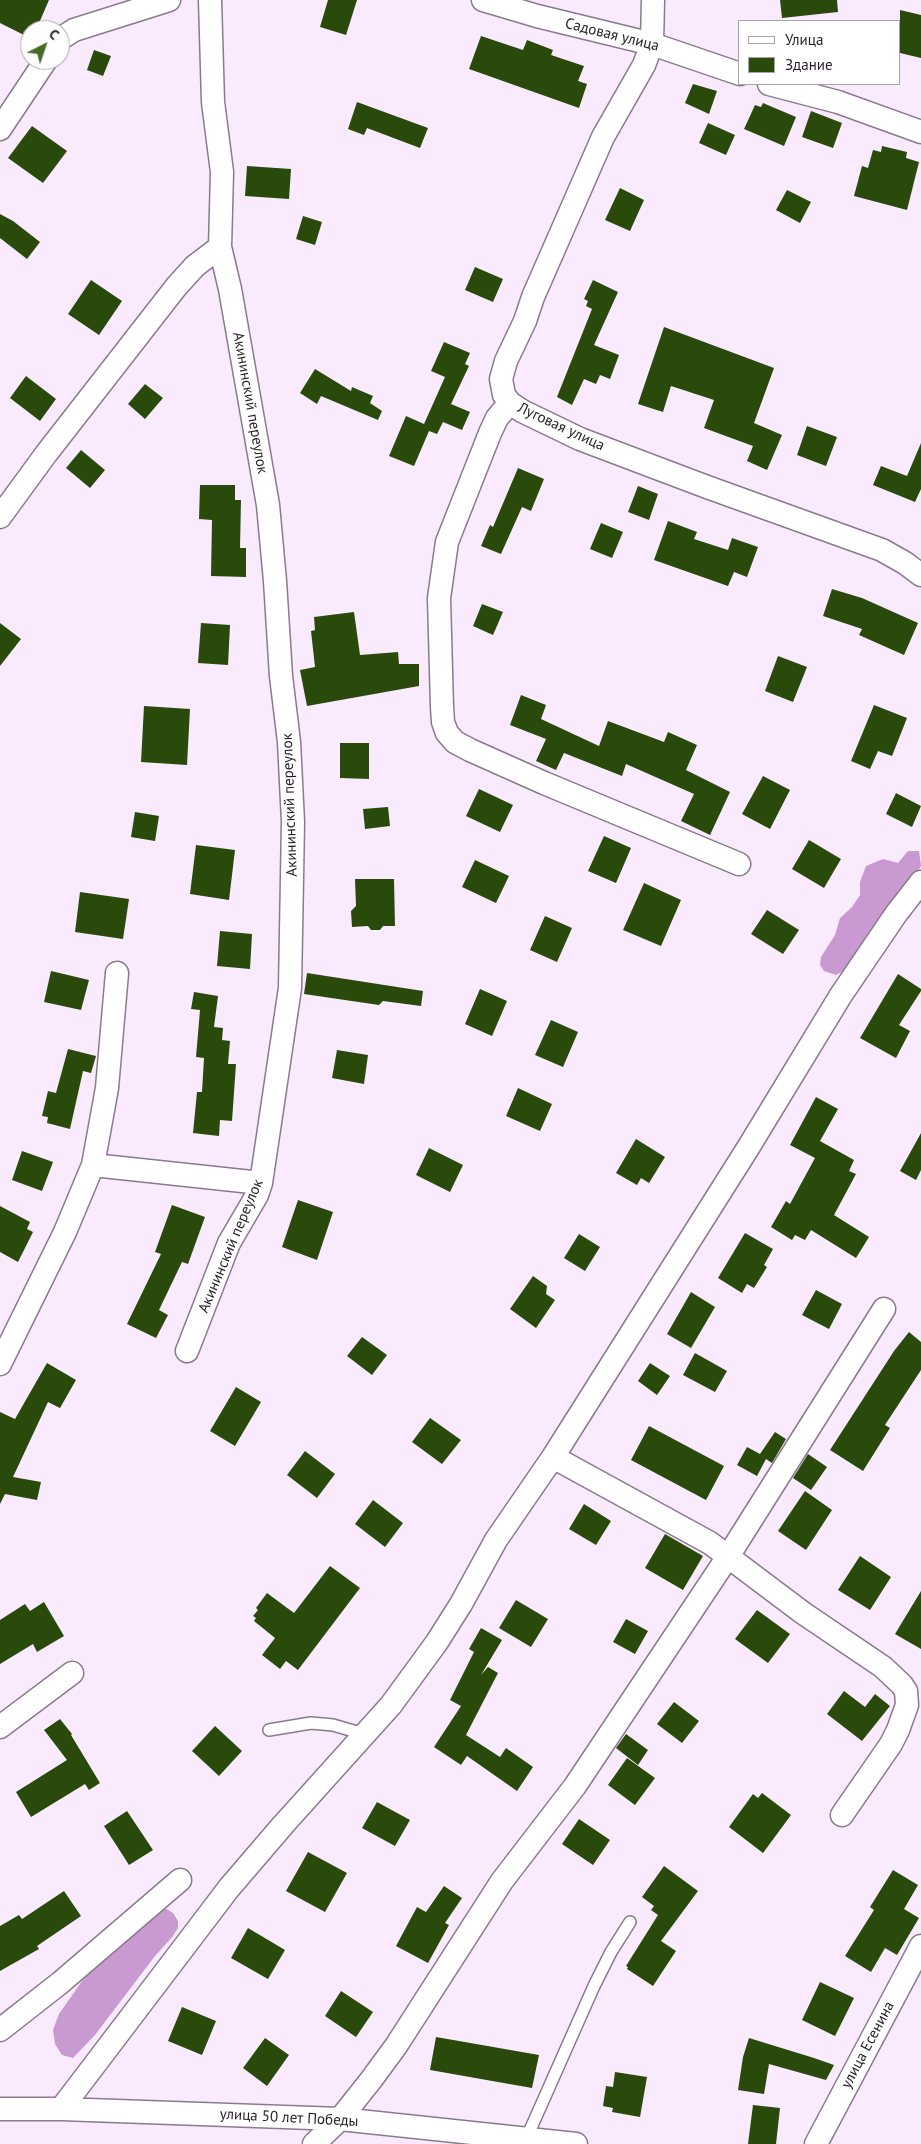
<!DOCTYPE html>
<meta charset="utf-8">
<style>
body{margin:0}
#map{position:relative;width:921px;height:2144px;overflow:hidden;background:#faeafd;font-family:"PT Sans",sans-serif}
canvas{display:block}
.legend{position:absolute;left:738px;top:20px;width:162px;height:65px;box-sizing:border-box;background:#fff;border:1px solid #a8a5a8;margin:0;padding:6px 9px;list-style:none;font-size:15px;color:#251e26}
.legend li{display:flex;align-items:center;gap:10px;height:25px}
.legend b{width:25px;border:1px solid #a8a5a8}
.north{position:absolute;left:20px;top:20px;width:50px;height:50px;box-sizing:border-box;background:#fff;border:1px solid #a8a5a8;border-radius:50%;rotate:41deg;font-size:14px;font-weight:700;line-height:20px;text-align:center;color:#251e26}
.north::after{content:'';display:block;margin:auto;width:18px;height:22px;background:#466c26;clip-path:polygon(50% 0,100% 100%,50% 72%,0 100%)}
</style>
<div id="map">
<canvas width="921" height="2144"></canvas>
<ul class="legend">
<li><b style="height:6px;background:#fff"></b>Улица</li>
<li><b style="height:14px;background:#2a4a0c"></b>Здание</li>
</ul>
<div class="north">С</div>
</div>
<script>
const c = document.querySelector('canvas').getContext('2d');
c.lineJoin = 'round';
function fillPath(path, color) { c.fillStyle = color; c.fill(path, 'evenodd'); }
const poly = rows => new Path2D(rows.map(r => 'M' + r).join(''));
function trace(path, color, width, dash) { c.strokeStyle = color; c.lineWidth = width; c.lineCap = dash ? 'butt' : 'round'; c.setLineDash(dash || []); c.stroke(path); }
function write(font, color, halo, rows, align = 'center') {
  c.font = font + ' "PT Sans",sans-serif'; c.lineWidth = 5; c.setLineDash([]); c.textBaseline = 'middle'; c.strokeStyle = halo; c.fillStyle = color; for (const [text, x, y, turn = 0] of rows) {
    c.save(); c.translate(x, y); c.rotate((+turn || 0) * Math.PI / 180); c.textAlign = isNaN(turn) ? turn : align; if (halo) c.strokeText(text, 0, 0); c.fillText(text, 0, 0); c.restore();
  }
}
fillPath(poly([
 [908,851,919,851,921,866,902,896,847,969,836,975,824,971,820,965,821,957,835,935,840,918,852,907,860,895,860,882,866,866,883,859,898,863],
 [165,1908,173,1913,178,1921,178,1928,173,1936,155,1956,95,2035,73,2058,62,2055,55,2044,53,2030,59,2014,82,1981,118,1945]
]), '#c999d1');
fillPath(poly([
 [0,0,49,0,36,30,30,30,30,38,0,23],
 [328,0,357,0,346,35,320,27],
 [780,0,837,0,838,12,782,18],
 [900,10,921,15,921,58,900,53],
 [481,36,523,50,527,40,553,50,551,55,584,66,578,81,587,84,579,108,469,69],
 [94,50,111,56,103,76,87,70],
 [693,84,717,91,709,114,685,103],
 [357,102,428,128,420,148,367,128,364,135,348,129],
 [763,103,796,117,784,146,744,129,755,105,761,107],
 [811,111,842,123,833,148,802,137],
 [708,123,735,135,726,155,699,143],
 [32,126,67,151,43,183,8,158],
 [882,146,907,152,906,158,919,162,907,210,854,196,862,166,868,168,873,150,881,152],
 [247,166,291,169,289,199,245,196],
 [620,188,644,200,630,231,605,220],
 [787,190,811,202,800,223,776,210],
 [0,214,13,221,40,242,27,259,0,238],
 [303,216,322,222,315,245,296,239],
 [475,267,503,279,493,302,465,290],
 [91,280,122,301,99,335,68,314],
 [593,280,618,292,594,345,619,355,610,379,600,375,596,384,584,379,572,405,557,397,592,309,586,306,588,301,584,299],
 [664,327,774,368,754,423,782,435,767,470,747,461,753,446,704,428,714,400,671,386,663,412,638,404],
 [444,342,470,353,465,364,469,366,451,404,470,412,462,430,443,422,437,434,429,431,414,466,389,456,406,416,424,424,445,377,431,371],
 [315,369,351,391,352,387,373,396,370,403,382,411,378,420,321,396,317,404,300,393],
 [26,376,56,399,40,421,10,398],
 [145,384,163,398,145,419,128,404],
 [807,426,837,437,826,466,797,455],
 [921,443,921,489,915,502,873,485,881,466,907,476],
 [81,450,105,470,90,488,66,468],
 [518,468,544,479,531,511,522,507,501,554,481,546,490,525,493,527],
 [200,485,235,485,235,500,241,500,240,548,246,548,246,577,211,576,212,520,199,519],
 [638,486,658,494,649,520,628,512],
 [668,521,697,532,694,539,728,550,732,538,758,547,747,577,734,572,728,586,654,560],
 [601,523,623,532,612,558,590,549],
 [832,589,862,598,918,623,904,655,859,635,862,629,823,616],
 [482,604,503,612,493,635,473,626],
 [354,612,360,655,398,652,399,664,419,664,419,686,307,706,300,670,315,667,311,631,315,630,314,617],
 [0,623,21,639,0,666],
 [201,623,230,625,228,665,198,663],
 [778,656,807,667,793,702,765,691],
 [521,695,546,705,541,719,599,746,608,721,664,742,668,732,697,745,686,770,730,792,710,835,681,821,694,794,626,764,622,776,564,753,556,770,536,761,546,739,510,725],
 [874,705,907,718,892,756,878,751,870,769,851,761],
 [144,706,190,709,187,765,141,762],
 [340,743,369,743,369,779,340,778],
 [763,776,790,790,770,829,742,814],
 [479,789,513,805,500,832,466,816],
 [896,793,921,806,912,827,886,814],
 [388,807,390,826,365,829,363,809],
 [135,812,159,816,155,841,131,837],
 [604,836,631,848,616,883,588,871],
 [809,840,841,859,824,888,792,869],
 [196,845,235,850,229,900,190,894],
 [475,860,509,876,496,903,462,887],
 [355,879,394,879,395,926,383,926,380,930,371,930,368,926,352,927,351,911,356,906],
 [644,883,681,900,661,946,623,930],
 [80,892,129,899,123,939,75,932],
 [767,910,799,930,783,954,751,934],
 [545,916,572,928,557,962,530,950],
 [220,931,252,934,250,969,217,966],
 [51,971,89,980,81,1010,44,1002],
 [307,973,423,991,421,1006,383,1001,379,1005,304,994],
 [898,974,921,989,921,991,899,1025,910,1031,896,1058,860,1038],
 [480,989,507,1001,492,1036,465,1024],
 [194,992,218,996,214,1027,223,1028,222,1040,230,1041,228,1064,236,1064,232,1121,220,1120,219,1136,193,1133,197,1092,202,1092,204,1058,196,1057,200,1010,191,1009],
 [551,1020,578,1032,563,1067,535,1055],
 [68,1049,96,1056,91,1073,83,1071,70,1129,47,1123,48,1117,42,1116,48,1091,56,1093],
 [337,1050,368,1055,364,1084,332,1078],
 [518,1088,552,1104,540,1131,506,1116],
 [816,1097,838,1109,820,1141,854,1160,849,1171,856,1174,834,1215,869,1237,856,1258,811,1230,805,1240,795,1235,792,1240,771,1227,786,1201,790,1204,815,1158,790,1145],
 [921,1133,921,1170,916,1180,900,1171],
 [636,1139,665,1157,649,1183,641,1178,637,1185,616,1173],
 [429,1148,463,1165,450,1192,416,1175],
 [22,1151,53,1162,42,1191,12,1180],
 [298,1200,333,1212,317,1260,282,1247],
 [172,1205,205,1217,188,1264,182,1262,159,1310,168,1315,156,1338,127,1324,161,1254,155,1252],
 [0,1206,30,1222,27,1229,33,1232,18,1262,0,1252],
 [745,1233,773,1249,764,1265,767,1267,754,1288,747,1284,742,1293,718,1278],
 [579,1234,600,1247,585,1271,564,1258],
 [533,1276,547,1286,546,1294,555,1300,536,1328,510,1309],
 [816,1290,842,1304,829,1329,802,1315],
 [691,1292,715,1307,691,1348,667,1334],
 [909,1332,921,1342,921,1370,885,1425,890,1428,863,1471,830,1450,894,1351],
 [362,1337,387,1355,372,1375,347,1356],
 [695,1353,727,1371,715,1392,683,1375],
 [47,1363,76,1380,60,1408,48,1402,13,1477,41,1482,37,1500,5,1494,0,1504,0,1412,15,1419],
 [650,1363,670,1376,657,1395,638,1381],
 [236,1387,261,1402,235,1446,210,1431],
 [430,1418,461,1440,442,1464,412,1442],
 [649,1426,724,1466,706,1500,631,1460],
 [775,1432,786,1439,772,1463,766,1459,757,1476,737,1465,747,1447,760,1454],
 [305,1451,335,1474,317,1498,287,1475],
 [808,1454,827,1467,811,1490,793,1478],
 [805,1491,832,1510,806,1550,778,1531],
 [373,1500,403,1523,385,1547,355,1524],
 [584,1504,611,1521,596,1545,569,1529],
 [665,1534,703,1556,683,1590,645,1568],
 [860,1556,891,1577,870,1610,838,1590],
 [330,1566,360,1588,298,1670,286,1661,280,1669,262,1655,275,1638,254,1621,256,1618,253,1616,258,1610,256,1608,267,1593,294,1613],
 [921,1591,921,1649,895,1634],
 [516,1600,548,1619,531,1647,499,1628],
 [44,1602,64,1636,37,1652,33,1644,0,1664,0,1620,25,1604,30,1611],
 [757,1610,790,1634,768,1663,735,1639],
 [626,1619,648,1631,635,1654,613,1642],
 [481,1628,502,1640,481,1675,488,1667,498,1673,466,1735,500,1757,506,1748,533,1767,517,1791,467,1756,461,1765,434,1747,461,1706,450,1700,474,1652,469,1649],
 [844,1691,865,1707,875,1694,890,1706,862,1741,827,1714],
 [674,1702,699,1721,682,1743,657,1724],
 [60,1719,72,1734,71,1735,100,1783,89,1790,85,1784,31,1817,16,1792,67,1760,44,1730],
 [215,1726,242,1751,219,1776,192,1751],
 [626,1734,648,1750,638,1765,616,1748],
 [627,1758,655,1778,635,1805,608,1785],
 [762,1793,791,1815,763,1853,729,1827,753,1794,758,1798],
 [377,1802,410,1820,395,1846,362,1828],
 [127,1811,153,1850,129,1865,104,1826],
 [579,1819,610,1840,593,1865,562,1844],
 [308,1852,347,1873,325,1912,286,1891],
 [664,1866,698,1891,661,1941,676,1951,653,1986,627,1969,628,1967,626,1966,658,1915,651,1910,654,1906,642,1897],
 [893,1870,918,1885,904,1909,919,1918,897,1955,885,1948,871,1972,845,1956,874,1910,870,1907],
 [444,1886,462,1898,445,1923,449,1925,428,1963,396,1946,417,1907,426,1912],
 [64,1891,81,1916,37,1946,39,1949,0,1971,0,1926,19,1915,22,1919],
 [248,1928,285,1950,268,1979,231,1958],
 [820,1982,854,1998,835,2036,802,2020],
 [341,1991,373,2012,356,2037,325,2016],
 [182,2007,216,2021,202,2055,168,2041],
 [436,2037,539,2055,532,2088,430,2070],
 [265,2038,289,2055,267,2086,243,2068],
 [749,2038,814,2058,834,2065,826,2080,769,2064,764,2094,738,2090,743,2057],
 [615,2072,647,2077,640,2117,612,2112,613,2108,603,2106,606,2086,613,2087],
 [753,2105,780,2108,776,2144,748,2144]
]), '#2a4a0c');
const lane = poly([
 [269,1730,311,1723,333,1725,364,1734],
 [527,2137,594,1986,611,1952,630,1922]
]);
const street = poly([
 [483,0,537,16,652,44,740,74],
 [653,0,652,44,644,65,603,137,533,297,525,321,506,361,501,379,504,395,510,403,522,411,580,439,707,487,882,550,905,563,921,575],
 [60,39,74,30,169,0],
 [769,84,838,102,921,132],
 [0,129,46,60],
 [510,403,497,418,490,433,447,542,439,598,442,707,443,722,447,733,455,742,470,750,544,783,739,864],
 [0,517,46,454,176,287,195,266,220,247],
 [93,1165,261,1183],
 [187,1351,229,1243,257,1195,261,1183,290,988,293,822,289,742,281,676,275,581,268,505,230,289,220,247,222,172,213,102,210,0],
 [0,1364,65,1232,93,1165,107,1088,117,973],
 [553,1457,710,1543,803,1613,883,1667,902,1685,906,1691,907,1705,898,1730,891,1744,842,1815],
 [0,1727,72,1673],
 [0,2030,60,1983,180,1880],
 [0,2109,61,2109,340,2119,576,2144],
 [61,2109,229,1888,283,1825,391,1705,437,1642,461,1604,496,1540,553,1457,748,1148,841,995,896,914,921,882],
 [314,2144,340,2119,371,2080,396,2046,502,1881,575,1786,729,1555,884,1309],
 [816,2144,921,1946]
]);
trace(lane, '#8b798e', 14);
trace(street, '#8b798e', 25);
trace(lane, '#fff', 11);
trace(street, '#fff', 22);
write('15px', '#251e26', '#fff', [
 ["Садовая улица",612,35,14],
 ["Акининский переулок",250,403,80],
 ["Луговая улица",561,427,25],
 ["Акининский переулок",290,805,-92],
 ["Акининский переулок",231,1246,-67],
 ["улица Есенина",868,2045,-62],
 ["улица 50 лет Победы",289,2118,3]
]);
</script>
